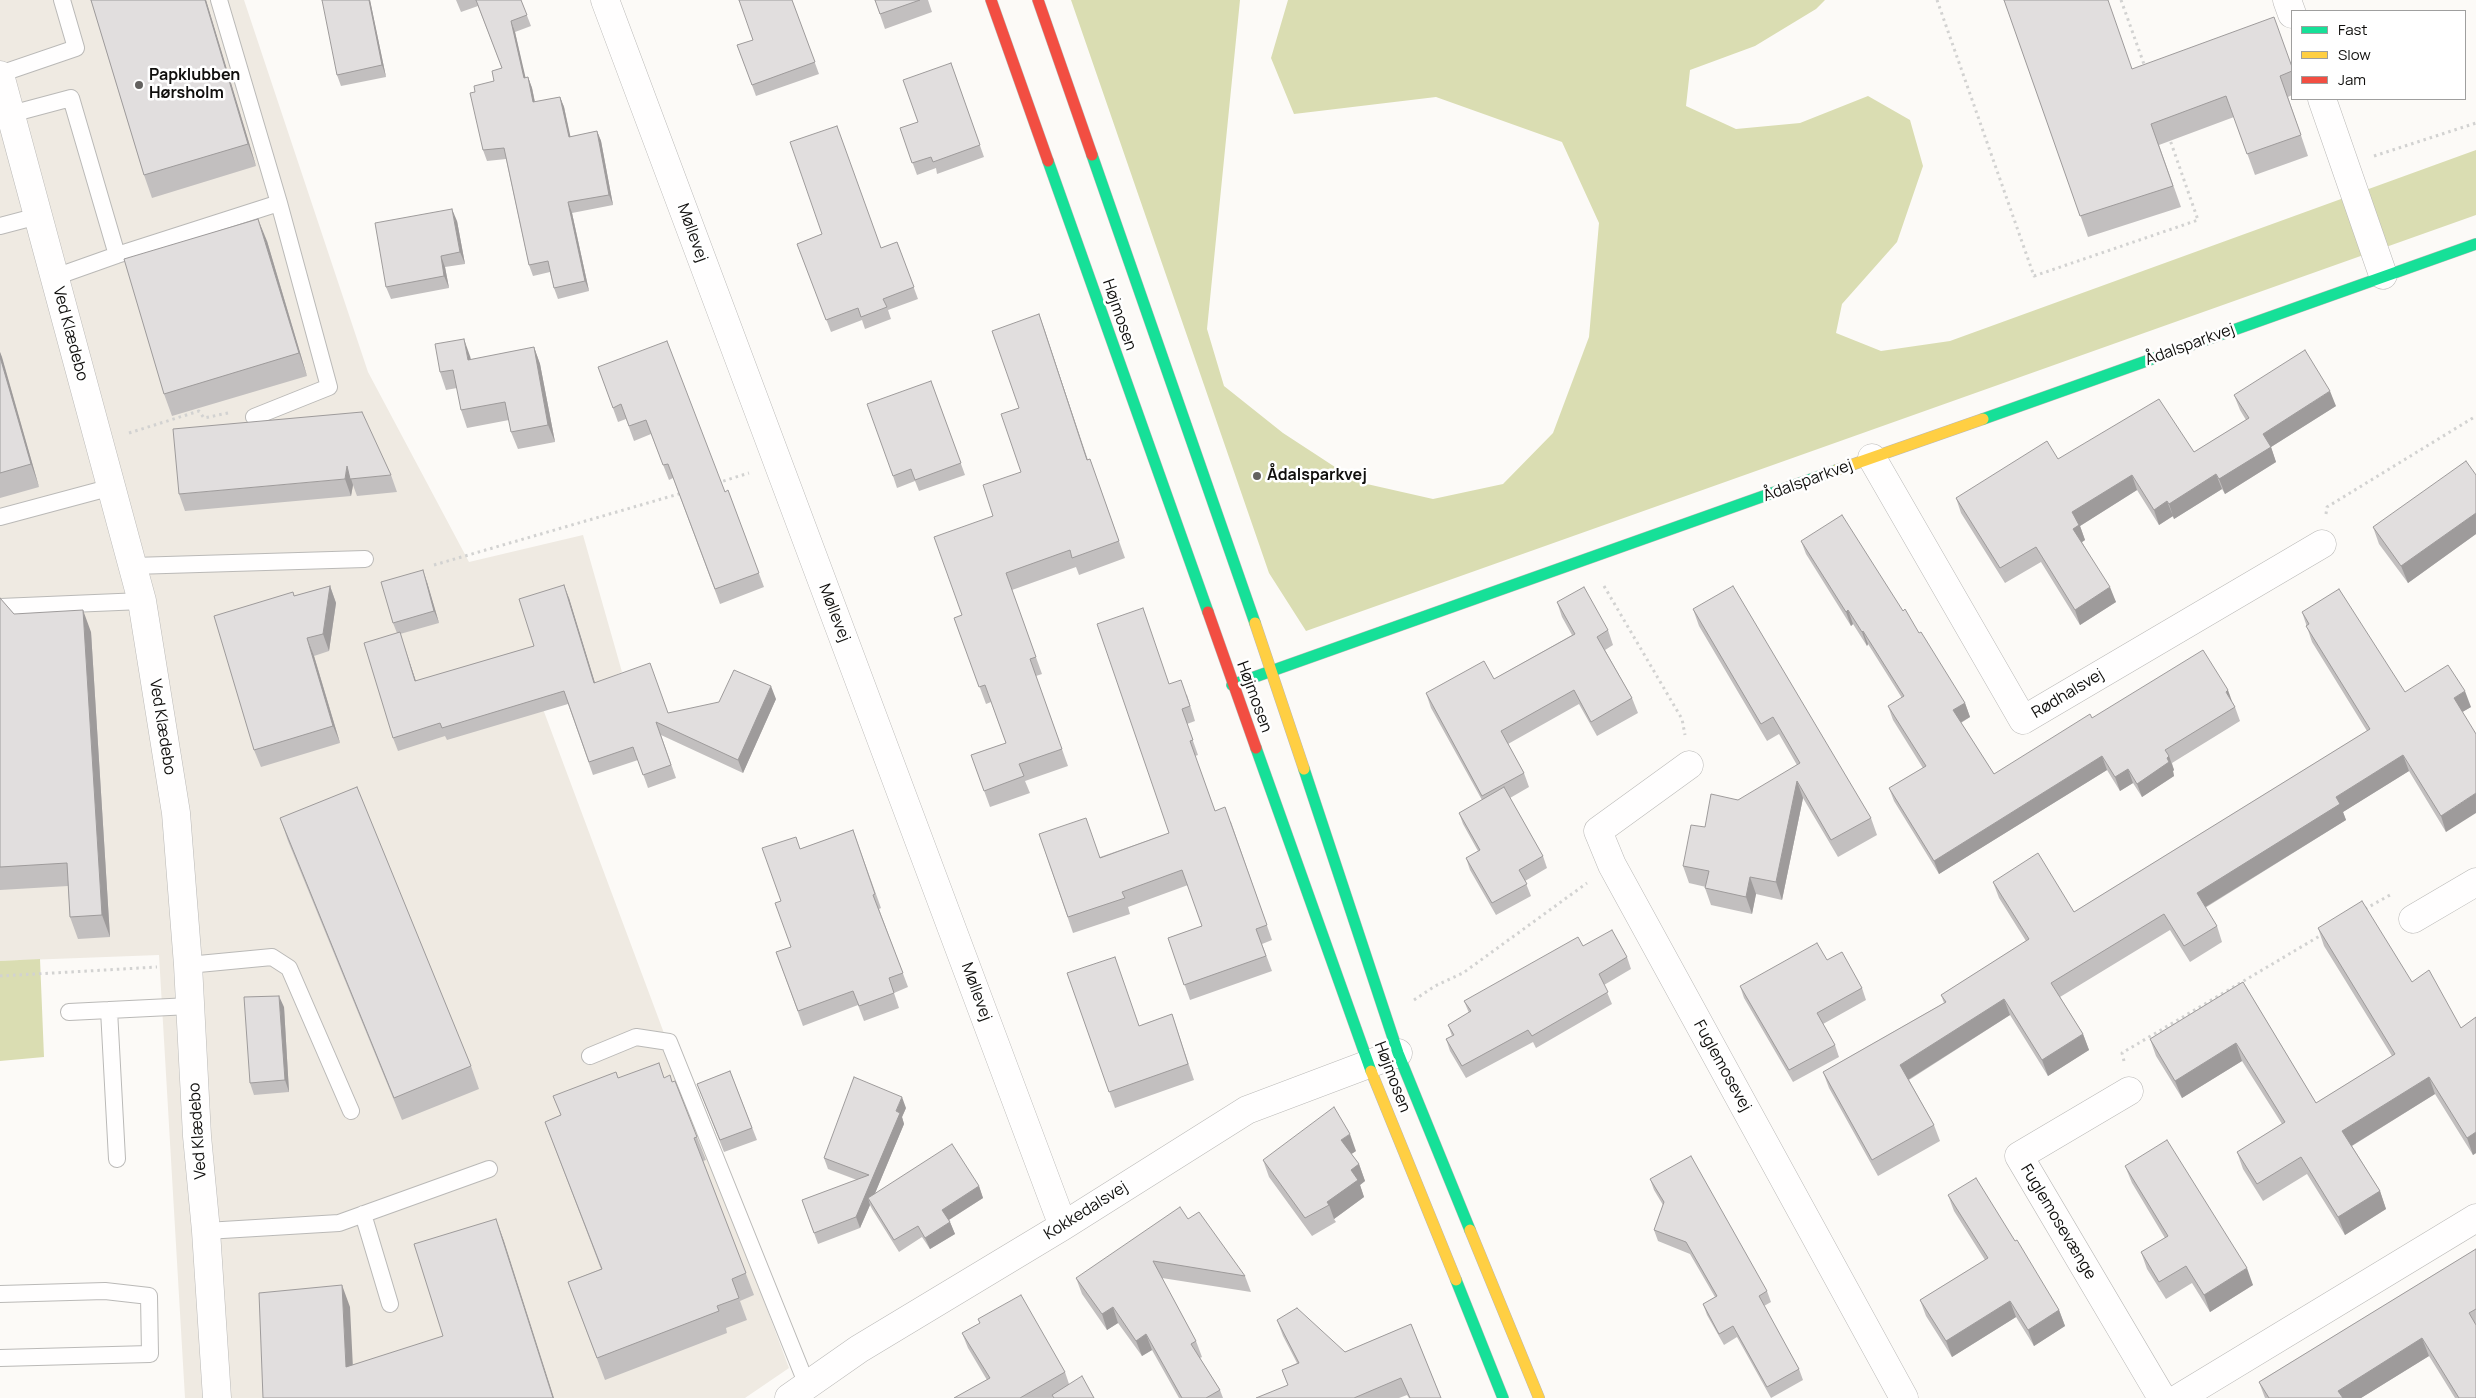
<!DOCTYPE html>
<meta charset="utf-8">
<style>
body{margin:0}
#map{position:relative;width:2476px;height:1398px;overflow:hidden;background:#fcfaf7;font-family:Manrope,sans-serif}
canvas{display:block}
.legend{position:absolute;left:2291px;top:10px;width:175px;height:90px;box-sizing:border-box;background:#fff;border:1px solid #9f9f9e;margin:0;padding:6px 9px;list-style:none;font-size:15px;color:#100f0d}
.legend li{display:flex;align-items:center;gap:10px;height:25px}
.legend b{width:25px;border:1px solid #9f9f9e}
</style>
<div id="map">
<canvas width="2476" height="1398"></canvas>
<ul class="legend">
<li><b style="height:6px;background:#16e098"></b>Fast</li>
<li><b style="height:6px;background:#ffcf43"></b>Slow</li>
<li><b style="height:6px;background:#f24e42"></b>Jam</li>
</ul>
</div>
<script>
const c = document.querySelector('canvas').getContext('2d');
c.lineJoin = 'round';
function fillPath(path, color) { c.fillStyle = color; c.fill(path, 'evenodd'); }
const poly = rows => new Path2D(rows.map(r => 'M' + r).join(''));
function trace(path, color, width, dash) { c.strokeStyle = color; c.lineWidth = width; c.lineCap = dash ? 'butt' : 'round'; c.setLineDash(dash || []); c.stroke(path); }
function write(font, color, halo, rows, align = 'center') {
  c.font = font + ' Manrope,sans-serif'; c.lineWidth = 5; c.setLineDash([]); c.textBaseline = 'middle'; c.strokeStyle = halo; c.fillStyle = color; for (const [text, x, y, turn = 0] of rows) {
    c.save(); c.translate(x, y); c.rotate((+turn || 0) * Math.PI / 180); c.textAlign = isNaN(turn) ? turn : align; if (halo) c.strokeText(text, 0, 0); c.fillText(text, 0, 0); c.restore();
  }
}
fillPath(poly([
 [0,0,244,0,368,372,469,562,583,535,622,672,543,709,789,1368,745,1398,185,1398,159,955,0,961]
]), '#efeae2');
fillPath(poly([
 [1071,0,1240,0,1207,329,1224,386,1283,433,1358,482,1433,499,1503,484,1553,433,1589,337,1599,223,1562,142,1436,97,1294,114,1271,58,1288,0,1825,0,1816,9,1755,46,1690,70,1686,106,1736,129,1800,123,1868,96,1910,120,1923,166,1897,242,1842,304,1836,333,1881,351,1950,341,2476,150,2476,215,1306,631,1269,573],
 [40,959,44,1057,0,1061,0,961]
]), '#daddb2');
const lane = poly([
 [219,0,279,203,329,387,254,417],
 [0,74,76,48,62,0],
 [11,114,71,98,117,255],
 [0,226,38,216],
 [55,277,117,255,279,203],
 [0,517,112,487],
 [133,566,365,559],
 [0,607,142,601],
 [188,965,272,957,289,968,351,1111],
 [109,1010,117,1159],
 [69,1012,190,1006],
 [590,1056,636,1037,669,1042,807,1385],
 [363,1214,390,1304],
 [206,1231,339,1223,489,1169],
 [0,1294,105,1291,149,1296,150,1354,0,1358]
]);
const street = poly([
 [605,0,1063,1226],
 [2287,0,2292,14],
 [0,75,142,601,176,813,188,965,197,1136,206,1231,217,1398],
 [2322,99,2383,275],
 [1872,458,2023,720,2322,544],
 [1689,765,1598,831,1612,865,1904,1398],
 [2413,919,2476,882],
 [2129,1091,2019,1156,2162,1398],
 [789,1398,859,1349,1063,1226,1247,1110,1398,1053],
 [2179,1398,2476,1218]
]);
const fast = poly([
 [1092,155,1255,623],
 [1048,161,1208,612],
 [1983,419,2476,244],
 [1232,685,1837,470],
 [1256,748,1371,1071],
 [1304,769,1398,1053,1470,1230],
 [1456,1280,1503,1398]
]);
const slow = poly([
 [1837,470,1983,419],
 [1255,623,1304,769],
 [1371,1071,1456,1280],
 [1470,1230,1539,1398]
]);
const jam = poly([
 [991,0,1048,161],
 [1038,0,1092,155],
 [1208,612,1256,748]
]);
trace(lane, '#bab9b7', 18);
trace(street, '#bab9b7', 29);
trace(fast, '#bab9b7', 12);
trace(slow, '#bab9b7', 12);
trace(jam, '#bab9b7', 12);
trace(poly([
 [1937,0,2034,276,2198,220,2169,137],
 [2121,0,2145,67],
 [2374,156,2476,123],
 [129,433,199,411,204,418,228,413],
 [717,483,749,473],
 [2326,514,2327,507,2476,416],
 [434,565,682,493],
 [1604,586,1682,719,1685,735],
 [2365,909,2390,895],
 [0,976,157,967],
 [1414,1000,1435,986,1463,973,1587,883],
 [2124,1061,2122,1053,2323,934]
]), '#d2d2d1', 3, [2.5, 4]);
trace(lane, '#fffefe', 16);
trace(street, '#fffefe', 28);
trace(fast, '#16e098', 11);
trace(slow, '#ffcf43', 11);
trace(jam, '#f24e42', 11);
fillPath(poly([
 [91,0,206,0,256,166,152,198,144,175],
 [370,0,386,77,341,86,337,75],
 [456,0,521,0,531,26,515,32,525,78,528,77,532,88,535,102,560,97,564,107,570,137,597,131,601,141,613,205,572,213,589,291,558,299,554,288,550,272,533,276,529,265,506,159,487,161,483,150,475,92,494,81,502,68,478,6,461,12],
 [792,0,819,74,756,96,737,45,753,40],
 [875,0,928,0,932,12,885,29],
 [2004,0,2133,69,2292,67,2292,95,2288,97,2308,156,2255,175,2234,117,2159,145,2181,207,2088,237],
 [951,63,984,157,937,174,936,168,917,175,900,128,918,122],
 [457,221,465,264,445,267,449,288,391,299,386,287],
 [822,234,881,248,897,242,918,299,888,310,891,319,865,329,862,320,831,332,797,244],
 [267,241,307,376,172,416,164,394],
 [1039,314,1088,460,1090,459,1125,558,1079,575,1076,567,1012,590,1042,674,1036,676,1068,766,1025,781,1030,793,990,807,971,755,1006,743,991,702,986,704,954,618,962,615,993,516,1021,472,1019,408],
 [534,347,540,364,555,442,518,449,511,432,509,420,467,428,461,410,457,388,446,390,440,372,470,356,471,360],
 [0,352,39,487,0,498],
 [598,367,725,492,728,490,764,587,720,604,673,478,669,480,651,434,634,441,626,419,618,422],
 [931,381,965,475,919,491,915,481,897,488,893,476],
 [2234,395,2336,406,2271,447,2276,462,2225,494,2222,489,2174,519,2173,516,2159,525,2137,490,2080,526,2085,540,2082,542,2116,602,2080,625,2041,562,2005,583,1961,513,1956,498,2058,459,2194,452,2246,420,2240,410],
 [391,475,397,492,357,496,353,485,351,496,185,511,179,494],
 [2476,475,2476,534,2408,583,2379,544,2373,527],
 [1801,541,1903,611,1919,633,1965,703,1970,717,1961,723,1994,774,2092,718,2233,703,2235,707,2240,721,2172,763,2174,770,2173,771,2174,776,2142,797,2133,783,2120,791,2107,770,1939,874,1894,801,1889,788,1923,768,1893,720,1888,706,1902,698,1868,644,1867,646,1853,624,1851,626,1806,554],
 [427,582,439,623,400,634,416,681,534,646,569,598,595,683,668,713,776,699,743,773,661,735,676,778,648,788,638,760,593,775,568,704,447,740,445,736,398,751,393,738,397,633,393,623],
 [330,586,336,603,329,651,314,656,340,743,261,767,254,750,294,596],
 [0,598,14,614,91,632,110,937,78,939,70,917,68,886,0,890],
 [1557,602,1608,630,1613,645,1605,650,1632,698,1638,713,1597,736,1579,704,1508,744,1524,773,1529,787,1510,798,1543,856,1547,868,1525,881,1531,896,1496,915,1470,870,1466,858,1478,851,1463,824,1459,813,1482,800,1431,708,1426,693,1494,679,1572,635,1562,617],
 [1693,609,1871,818,1877,835,1838,857,1803,798,1782,900,1756,894,1752,914,1711,905,1705,888,1706,887,1689,883,1683,866,1705,827,1797,765,1779,734,1767,741,1699,626],
 [2302,612,2405,692,2471,707,2462,712,2446,832,2409,771,2343,812,2346,820,2205,908,2217,926,2222,942,2190,962,2170,930,2060,997,2083,1034,2089,1050,2048,1076,2010,1015,1909,1080,1934,1125,1940,1141,1878,1176,1829,1088,1823,1072,1944,1003,1941,995,2026,941,1999,898,1993,882,2074,912,2367,731,2312,642],
 [1169,684,1187,695,1195,721,1187,724,1198,755,1195,756,1215,811,1231,822,1272,940,1262,944,1272,971,1190,1000,1168,938,1202,926,1188,885,1128,907,1130,914,1073,933,1039,834,1100,857,1169,833],
 [280,818,471,1066,479,1089,402,1120,288,841],
 [853,830,881,908,879,909,908,987,894,993,899,1008,864,1021,858,1005,803,1026,776,952,791,947,781,901,800,849],
 [2318,928,2412,982,2461,1028,2476,1017,2476,1153,2473,1155,2435,1094,2352,1146,2380,1191,2386,1209,2345,1235,2307,1174,2263,1201,2243,1169,2237,1152,2282,1124,2242,1061,2182,1098,2156,1056,2150,1039,2243,982,2316,1103,2392,1056,2324,946],
 [1583,946,1627,957,1631,969,1604,985,1612,1004,1536,1048,1533,1042,1466,1078,1450,1051,1446,1039,1452,1036,1448,1025,1469,1013,1464,1001],
 [1827,960,1862,988,1866,1000,1823,1024,1835,1045,1839,1057,1793,1082,1744,998,1740,986],
 [1067,973,1139,1026,1172,1014,1194,1080,1115,1108],
 [284,1007,289,1092,254,1095,250,1083],
 [730,1071,757,1140,724,1152,697,1084],
 [618,1078,664,1078,697,1137,706,1160,703,1161,754,1295,740,1301,747,1320,726,1328,727,1333,605,1380,568,1282,601,1269,545,1122,561,1115,553,1096],
 [906,1108,902,1117,904,1124,875,1193,979,1186,983,1198,949,1220,955,1234,930,1249,922,1237,899,1252,872,1209,870,1205,860,1228,818,1244,802,1200,857,1180,828,1169,824,1158],
 [1356,1151,1351,1154,1359,1164,1365,1181,1360,1185,1364,1197,1334,1219,1336,1222,1312,1236,1269,1177,1263,1160],
 [2125,1166,2253,1285,2210,1312,2192,1283,2166,1299,2147,1269,2141,1252,2165,1238,2132,1183],
 [1650,1179,1767,1291,1771,1302,1764,1306,1799,1369,1803,1380,1771,1398,1737,1337,1724,1345,1707,1315,1703,1304,1715,1297,1690,1254,1658,1241,1654,1230,1663,1205,1654,1190],
 [1948,1195,2015,1241,2059,1310,2065,1326,2034,1346,2016,1317,1952,1357,1926,1316,1920,1300,1985,1260,1954,1211],
 [1188,1219,1245,1276,1251,1292,1162,1278,1196,1341,1202,1357,1200,1358,1220,1390,1223,1398,1179,1398,1152,1350,1142,1356,1118,1323,1107,1330,1082,1294,1076,1278],
 [2476,1249,2476,1398,2455,1398,2429,1356,2361,1398,2265,1398,2259,1382],
 [978,1319,1065,1372,1069,1384,1094,1398,954,1398,987,1380,968,1348,962,1333,980,1323],
 [1277,1320,1345,1352,1411,1324,1441,1398,1409,1398,1407,1395,1399,1398,1256,1398,1288,1386,1282,1370,1297,1363,1283,1336]
]), '#c2bfbf');
fillPath(poly([
 [205,0,206,0,256,166,248,144],
 [369,0,370,0,386,77,382,65],
 [511,21,515,32,528,88,524,78],
 [528,77,532,88,537,113,533,102],
 [560,97,564,107,573,148,569,137],
 [597,131,601,141,613,205,609,195],
 [568,202,572,213,589,291,585,281],
 [452,209,457,221,465,264,460,252],
 [258,219,267,241,307,376,299,353],
 [441,256,445,267,449,288,444,276],
 [1039,314,1045,331,1093,477,1087,460],
 [464,339,470,356,474,377,468,360],
 [534,347,540,364,555,442,548,425],
 [0,352,2,357,39,487,31,464,0,357],
 [2330,391,2336,406,2271,447,2276,462,2225,494,2219,479,2263,434],
 [347,466,353,485,351,496,345,479],
 [2216,474,2222,489,2174,519,2169,504],
 [2132,475,2137,490,2080,526,2085,540,2079,544,2073,529,2072,512],
 [2167,501,2173,516,2159,525,2154,510],
 [2476,513,2476,534,2408,583,2401,566],
 [423,570,427,582,439,623,434,611],
 [564,585,569,598,599,696,594,683],
 [330,586,336,603,329,651,323,634],
 [2110,587,2116,602,2080,625,2075,610],
 [83,610,91,632,110,937,102,915],
 [1848,610,1853,624,1851,626,1846,612],
 [1863,631,1868,644,1867,646,1862,632],
 [400,632,404,645,420,694,415,681],
 [307,638,314,656,340,743,333,726],
 [771,686,776,699,743,773,738,760],
 [2228,690,2233,704,2226,692],
 [2465,691,2471,707,2459,714,2454,698],
 [1965,703,1970,717,1958,724,1953,710],
 [2403,755,2409,771,2343,812,2346,820,2202,909,2197,893,2336,797],
 [2102,756,2107,770,1939,874,1934,861],
 [2169,756,2174,770,2173,771,2174,776,2142,797,2137,784],
 [2128,769,2133,783,2120,791,2115,777],
 [1797,781,1803,798,1782,900,1776,882],
 [2476,793,2476,813,2446,832,2441,816],
 [1750,877,1756,894,1752,914,1746,897],
 [279,996,284,1007,289,1092,285,1080],
 [2004,999,2010,1015,1906,1081,1900,1065],
 [2083,1034,2089,1050,2048,1076,2042,1060],
 [2236,1043,2242,1061,2182,1098,2175,1081],
 [2429,1077,2435,1094,2348,1148,2342,1131],
 [902,1097,906,1108,902,1117,904,1124,871,1203,868,1198,870,1205,860,1228,856,1217,896,1111],
 [2476,1132,2476,1153,2473,1155,2467,1138],
 [1350,1134,1356,1151,1347,1157,1341,1140],
 [1359,1164,1365,1181,1360,1185,1364,1197,1334,1219,1329,1205,1327,1202,1351,1170],
 [979,1186,983,1198,947,1221,942,1210],
 [2380,1191,2386,1209,2345,1235,2338,1217],
 [496,1219,504,1241,554,1398,553,1398],
 [950,1222,955,1234,930,1249,925,1238],
 [2247,1268,2253,1285,2210,1312,2204,1295],
 [342,1285,350,1307,354,1389,346,1367],
 [2010,1301,2016,1317,1952,1357,1946,1341],
 [1113,1307,1118,1323,1107,1330,1102,1314],
 [2059,1310,2065,1326,2034,1346,2028,1330],
 [1146,1334,1152,1350,1142,1356,1136,1341],
 [2422,1338,2429,1356,2361,1398,2341,1398,2338,1391]
]), '#9e9b9b');
const building = poly([
 [91,0,205,0,248,144,144,175,91,0],
 [322,0,369,0,382,65,337,75,322,0],
 [476,0,521,0,527,15,511,21,524,78,528,77,533,102,560,97,569,137,597,131,609,195,568,202,585,281,554,288,548,261,529,265,504,148,483,150,470,93,475,92,474,86,494,81,492,71,502,68,476,0],
 [739,0,792,0,815,62,752,85,737,45,753,40,739,0],
 [875,0,920,0,880,14,875,0],
 [2004,0,2108,0,2132,69,2274,17,2292,67,2292,71,2280,76,2301,135,2247,154,2226,96,2151,124,2173,186,2080,216,2004,0],
 [951,63,980,145,933,162,931,157,912,163,900,128,918,122,903,80,951,63],
 [837,126,881,248,897,242,914,287,883,299,887,307,861,317,858,308,826,320,797,244,822,234,790,142,837,126],
 [452,209,460,252,441,256,444,276,386,287,375,223,452,209],
 [258,219,299,353,164,394,124,259,258,219],
 [1039,314,1087,460,1090,459,1119,541,1072,558,1070,550,1006,573,1036,657,1030,659,1062,749,1019,764,1024,776,984,791,971,755,1006,743,985,685,979,687,954,618,962,615,934,537,993,516,983,485,1021,472,1001,414,1019,408,992,331,1039,314],
 [464,339,468,360,534,347,548,425,511,432,505,402,461,410,453,370,440,372,435,344,464,339],
 [667,341,725,492,728,490,759,573,715,589,668,464,663,465,646,420,629,426,621,404,613,408,598,367,667,341],
 [2305,350,2330,391,2263,434,2271,447,2219,479,2216,474,2169,504,2167,501,2154,510,2132,475,2072,512,2079,525,2073,529,2110,587,2075,610,2036,547,2000,568,1956,498,2047,441,2058,459,2159,399,2194,452,2249,418,2234,395,2305,350],
 [0,357,31,464,0,473,0,357],
 [931,381,961,463,915,480,911,469,893,476,867,404,931,381],
 [362,412,391,475,350,479,347,466,345,479,179,494,173,429,362,412],
 [2466,461,2476,475,2476,513,2401,566,2373,527,2466,461],
 [1842,515,1903,611,1905,609,1919,633,1921,632,1965,703,1953,710,1994,774,2090,714,2092,718,2203,650,2228,690,2226,692,2235,707,2165,750,2169,756,2167,758,2169,762,2137,784,2128,769,2115,777,2102,756,1934,861,1889,788,1926,766,1888,706,1904,696,1863,631,1862,632,1848,610,1846,612,1801,541,1842,515],
 [423,570,434,611,393,623,381,582,423,570],
 [564,585,594,683,650,663,668,713,719,702,734,670,771,686,738,760,656,722,671,765,643,775,633,747,589,762,564,691,442,728,440,723,393,738,364,643,400,632,415,681,534,646,519,599,564,585],
 [330,586,323,634,307,638,333,726,254,750,214,616,293,592,294,596,330,586],
 [1733,586,1871,818,1831,840,1797,781,1776,882,1750,877,1746,897,1705,888,1709,871,1683,866,1691,825,1705,827,1711,794,1738,800,1800,763,1773,717,1761,724,1693,609,1733,586],
 [1584,587,1608,630,1597,637,1632,698,1591,722,1574,690,1501,731,1524,773,1482,796,1426,693,1484,661,1494,679,1575,634,1557,602,1584,587],
 [2339,589,2405,692,2448,665,2465,691,2454,698,2476,734,2476,793,2441,816,2403,755,2336,797,2340,804,2197,893,2217,926,2184,946,2164,914,2051,983,2083,1034,2042,1060,2004,999,1900,1065,1934,1125,1872,1160,1823,1072,1946,1002,1941,995,2029,939,1993,882,2038,853,2074,912,2370,729,2306,626,2309,624,2302,612,2339,589],
 [0,598,14,614,83,610,102,915,70,917,67,863,0,867,0,598],
 [1143,608,1169,684,1181,680,1190,706,1182,709,1193,740,1190,741,1215,811,1225,807,1267,925,1256,929,1266,956,1184,985,1168,938,1202,926,1182,870,1122,892,1125,898,1068,917,1039,834,1086,818,1100,858,1169,833,1097,624,1143,608],
 [357,787,471,1066,394,1098,280,818,357,787],
 [1504,787,1543,856,1519,870,1527,884,1492,903,1466,858,1480,850,1459,813,1504,787],
 [853,830,875,894,873,895,903,973,889,978,894,993,859,1006,853,991,798,1011,776,952,791,947,775,903,781,901,762,848,796,837,800,849,853,830],
 [2362,901,2412,982,2429,970,2461,1028,2476,1017,2476,1132,2467,1138,2429,1077,2342,1131,2380,1191,2338,1217,2301,1157,2257,1184,2237,1152,2285,1122,2236,1043,2175,1081,2150,1039,2243,982,2316,1103,2395,1054,2318,928,2362,901],
 [1612,930,1627,957,1599,974,1608,992,1532,1036,1528,1030,1462,1066,1446,1039,1454,1035,1448,1025,1471,1011,1464,1001,1578,937,1583,946,1612,930],
 [1817,943,1827,960,1842,952,1862,988,1817,1013,1835,1045,1789,1070,1740,986,1817,943],
 [1115,957,1139,1026,1172,1014,1188,1064,1109,1092,1067,973,1115,957],
 [279,996,285,1080,250,1083,244,997,279,996],
 [659,1063,664,1078,670,1075,672,1082,675,1081,697,1137,694,1138,746,1273,732,1279,739,1298,717,1306,719,1311,597,1358,568,1282,602,1269,545,1122,561,1115,553,1096,616,1072,618,1078,659,1063],
 [730,1071,752,1128,720,1140,697,1084,730,1071],
 [854,1077,902,1097,896,1111,900,1113,856,1217,814,1233,802,1200,869,1175,824,1158,854,1077],
 [1334,1107,1350,1134,1341,1140,1359,1164,1351,1170,1358,1180,1327,1202,1329,1205,1305,1218,1263,1160,1334,1107],
 [2167,1140,2247,1268,2204,1295,2186,1266,2159,1282,2141,1252,2168,1236,2125,1166,2167,1140],
 [952,1144,979,1186,942,1210,950,1222,925,1238,918,1226,894,1240,868,1198,952,1144],
 [1691,1156,1767,1291,1759,1296,1799,1369,1767,1387,1733,1326,1719,1334,1703,1304,1717,1296,1686,1242,1654,1230,1664,1202,1650,1179,1691,1156],
 [1976,1178,2015,1241,2017,1240,2059,1310,2028,1330,2010,1301,1946,1341,1920,1300,1988,1258,1948,1195,1976,1178],
 [1180,1207,1188,1219,1199,1212,1245,1276,1153,1261,1196,1341,1191,1344,1220,1390,1206,1398,1182,1398,1146,1334,1136,1341,1113,1307,1102,1314,1076,1278,1180,1207],
 [496,1219,553,1398,263,1398,259,1293,342,1285,346,1367,443,1336,414,1244,496,1219],
 [2476,1249,2476,1309,2469,1313,2476,1325,2476,1398,2459,1398,2422,1338,2338,1391,2343,1398,2269,1398,2259,1382,2476,1249],
 [1021,1295,1065,1372,1020,1398,954,1398,990,1378,962,1333,980,1323,978,1319,1021,1295],
 [1297,1308,1345,1352,1411,1324,1441,1398,1410,1398,1401,1378,1354,1398,1256,1398,1288,1385,1282,1370,1299,1363,1277,1320,1297,1308],
 [1082,1376,1094,1398,1054,1398,1052,1395,1082,1376]
]);
fillPath(building, '#e1dede');
trace(building, '#9e9b9b', 1);
for (const [x, y, r, color] of [
 [139,85,5,"#63615f"],
 [1257,476,5,"#63615f"]
]) { const dot = new Path2D(); dot.arc(x, y, r, 0, 2 * Math.PI); c.fillStyle = color; c.fill(dot); trace(dot, '#fff', 2); }
write('bold 16px', '#100f0d', '#fff', [
 ["Papklubben",149,76],
 ["Hørsholm",149,94],
 ["Ådalsparkvej",1267,476]
], 'left');
write('16px', '#100f0d', '#fff', [
 ["Møllevej",692,233,70],
 ["Højmosen",1119,315,71],
 ["Ved Klædebo",70,334,75],
 ["Ådalsparkvej",2190,345,-20],
 ["Ådalsparkvej",1808,481,-20],
 ["Møllevej",834,613,69],
 ["Rødhalsvej",2068,694,-31],
 ["Højmosen",1254,697,70],
 ["Ved Klædebo",162,727,81],
 ["Møllevej",976,992,70],
 ["Fuglemosevej",1722,1066,61],
 ["Højmosen",1392,1077,69],
 ["Ved Klædebo",198,1131,-94],
 ["Kokkedalsvej",1086,1211,-32],
 ["Fuglemosevænge",2058,1222,59]
]);
</script>
